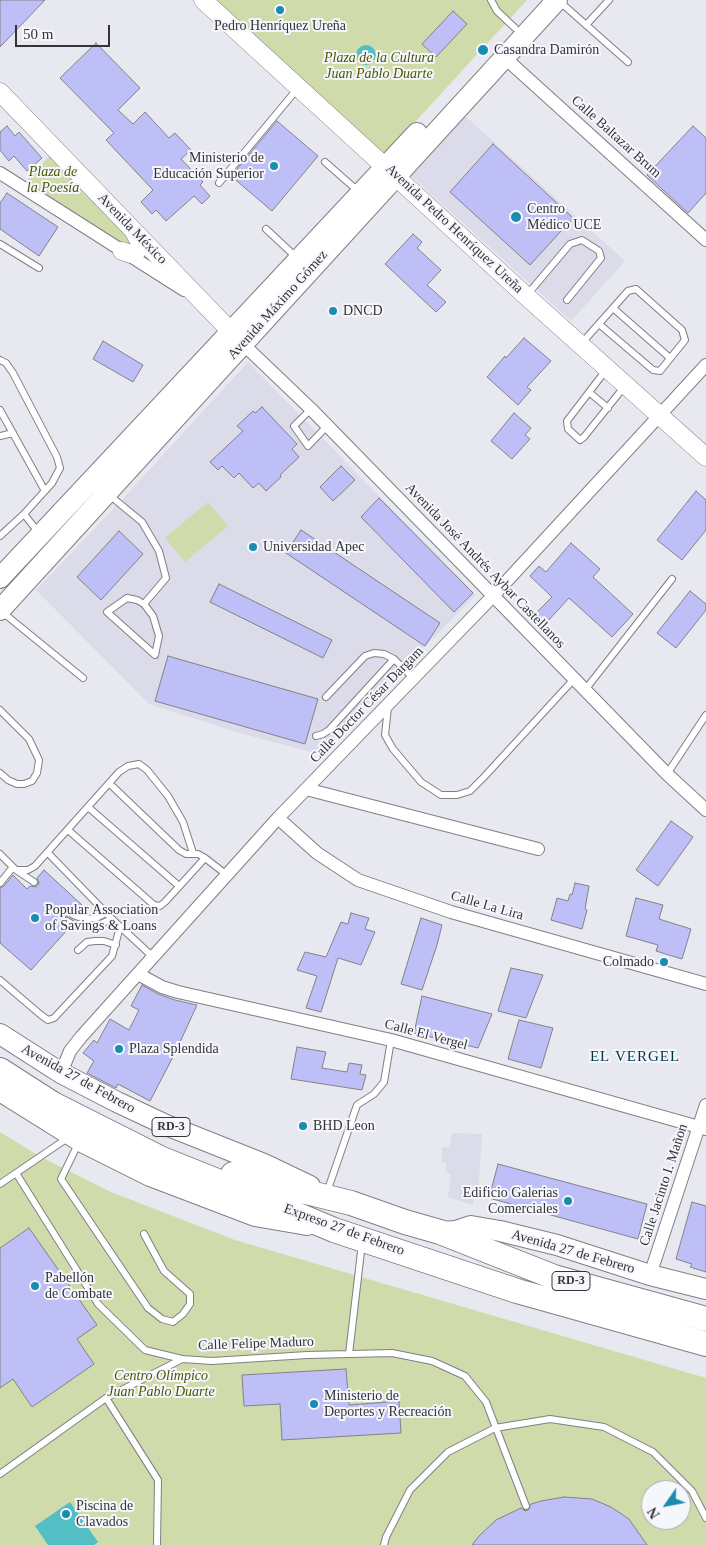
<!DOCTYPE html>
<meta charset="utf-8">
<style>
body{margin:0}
#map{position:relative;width:706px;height:1545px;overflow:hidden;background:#e8e9f0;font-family:Georgia,serif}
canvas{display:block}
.north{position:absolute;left:641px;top:1480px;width:50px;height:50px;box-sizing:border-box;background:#f6f6fd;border:1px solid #a8a8ae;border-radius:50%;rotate:237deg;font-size:14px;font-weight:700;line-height:20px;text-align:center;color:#343437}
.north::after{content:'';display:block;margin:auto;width:18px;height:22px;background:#198cb0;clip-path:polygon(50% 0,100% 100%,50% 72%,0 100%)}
.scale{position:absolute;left:15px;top:25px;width:95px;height:22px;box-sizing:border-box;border:2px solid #343437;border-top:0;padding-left:6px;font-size:15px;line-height:18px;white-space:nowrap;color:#343437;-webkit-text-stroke:4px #f6f6fd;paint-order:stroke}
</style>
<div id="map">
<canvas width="706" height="1545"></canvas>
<div class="north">N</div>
<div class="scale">50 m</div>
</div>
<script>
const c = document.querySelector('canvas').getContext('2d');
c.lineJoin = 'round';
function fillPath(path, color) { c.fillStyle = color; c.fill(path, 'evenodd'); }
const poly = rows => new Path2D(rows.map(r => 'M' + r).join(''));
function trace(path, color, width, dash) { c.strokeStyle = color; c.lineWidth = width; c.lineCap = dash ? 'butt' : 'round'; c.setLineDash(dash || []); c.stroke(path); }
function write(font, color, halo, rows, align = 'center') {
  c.font = font + ' Georgia,serif'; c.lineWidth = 4; c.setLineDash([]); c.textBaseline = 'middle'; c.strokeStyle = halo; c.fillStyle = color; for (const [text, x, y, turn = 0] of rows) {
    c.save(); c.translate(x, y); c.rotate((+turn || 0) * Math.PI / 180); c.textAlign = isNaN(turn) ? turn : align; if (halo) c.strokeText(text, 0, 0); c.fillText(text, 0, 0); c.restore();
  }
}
fillPath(poly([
 [462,113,625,261,571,321,408,173],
 [248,362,476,595,318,754,236,732,149,704,36,590,119,503],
 [452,1133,482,1134,478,1196,474,1195,473,1205,448,1197,451,1174,446,1172,446,1162,442,1163,442,1147,449,1148]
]), '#dbdbe9');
fillPath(poly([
 [209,0,527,0,382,158],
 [52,153,126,227,131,242,127,245,123,246,25,183],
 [208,502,228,526,185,562,165,538],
 [0,1132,41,1157,111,1192,235,1240,706,1378,706,1545,0,1545],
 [651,1490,681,1490,681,1520,651,1520]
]), '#d0dbab');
fillPath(poly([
 '356 55a10 10 0 1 1 20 0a10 10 0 1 1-20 0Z',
 [70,1502,98,1542,94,1545,48,1545,35,1526]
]), '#54bec5');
const building = poly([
 [0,0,45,0,0,47,0,0],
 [453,11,467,24,436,57,422,44,453,11],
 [96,43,140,88,118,110,133,124,145,112,169,138,175,133,191,150,181,159,203,182,200,185,210,196,202,204,194,196,166,221,156,210,152,214,141,202,153,190,106,140,114,133,60,78,96,43],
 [277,121,318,156,272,211,231,176,277,121],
 [7,126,15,136,19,132,42,158,27,171,14,156,9,161,0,150,0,132,7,126],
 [693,126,706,138,706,193,688,213,647,175,693,126],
 [493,144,573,218,530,265,450,192,493,144],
 [7,193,58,227,39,256,0,229,0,203,7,193],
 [413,234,422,242,417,248,441,270,427,285,446,302,436,312,385,264,413,234],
 [524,338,551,361,527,387,531,390,518,405,487,377,505,356,506,358,524,338],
 [103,341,143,365,133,382,93,359,103,341],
 [262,407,297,444,292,449,299,457,280,475,281,477,266,491,259,483,253,488,239,473,234,478,222,466,218,470,210,462,243,431,237,426,253,411,255,413,262,407],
 [514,413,531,428,525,435,530,439,512,459,491,441,514,413],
 [341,466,355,480,333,501,320,487,341,466],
 [696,491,706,500,706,530,682,560,657,540,696,491],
 [379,498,473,593,454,612,361,517,379,498],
 [301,530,440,623,425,646,286,553,301,530],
 [119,531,143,554,101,600,77,577,119,531],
 [571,543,600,569,593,577,633,614,612,637,569,598,546,623,536,613,552,597,530,576,539,566,546,572,571,543],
 [219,584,332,640,323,658,210,602,219,584],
 [690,591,706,604,706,610,676,648,657,633,690,591],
 [168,656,318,699,305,744,155,701,168,656],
 [671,821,693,837,658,886,636,870,671,821],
 [44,870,82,905,77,911,70,911,68,916,63,918,63,924,69,928,31,970,0,943,0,888,4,886,13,875,27,889,30,886,36,887,39,883,37,878,44,870],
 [575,883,589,886,585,909,587,910,582,929,551,920,557,898,568,901,570,894,572,895,575,883],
 [636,898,663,905,659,919,691,929,682,959,656,951,658,945,626,936,636,898],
 [351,913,369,918,365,929,375,932,361,965,338,958,321,1012,306,1008,317,976,297,970,305,952,326,957,341,922,348,924,351,913],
 [421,918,442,925,437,945,422,990,401,984,421,918],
 [511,968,543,975,526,1018,498,1011,511,968],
 [142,985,158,994,175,1000,197,1005,175,1053,150,1101,118,1084,116,1088,87,1073,94,1061,83,1053,94,1040,97,1043,110,1019,129,1030,139,1010,131,1006,142,985],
 [422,996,492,1014,478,1048,414,1033,422,996],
 [519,1020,553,1028,541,1068,508,1059,519,1020],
 [297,1047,326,1052,322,1068,347,1072,349,1063,362,1065,360,1074,366,1075,362,1090,291,1079,297,1047],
 [498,1164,647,1204,638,1239,489,1198,498,1164],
 [692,1202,706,1206,706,1272,690,1267,692,1264,676,1259,692,1202],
 [29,1228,97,1325,77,1339,94,1364,32,1407,13,1379,0,1388,0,1248,29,1228],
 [346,1369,349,1405,399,1401,401,1433,282,1440,280,1404,244,1406,242,1375,346,1369],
 [564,1497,592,1499,611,1507,629,1519,647,1545,472,1545,479,1536,496,1520,521,1508,525,1511,528,1510,531,1504,541,1501,564,1497]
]);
fillPath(building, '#bdbff6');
trace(building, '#828288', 1);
const lane = poly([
 [491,0,497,11,515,28],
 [559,1,628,62],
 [586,25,609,0],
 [325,162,358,191],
 [219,183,298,88],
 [266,229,296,257],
 [0,244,39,268],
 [527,295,570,244,582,240,599,251,601,258,567,300],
 [613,308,670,358],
 [581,344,628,291,636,289,682,330,685,340,660,371,653,370,599,324],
 [0,360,6,363,13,373,57,457,60,468,52,483,24,514,0,536],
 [606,370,567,421,568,429,580,440,584,437,624,387],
 [590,393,608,408],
 [311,409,294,426,308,446,328,425],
 [0,410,45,491],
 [0,436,13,433],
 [108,494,142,522,159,551,166,578,144,604],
 [24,514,38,532],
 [127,598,137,600,144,604,153,616,159,636,155,655,107,612,127,598],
 [1,611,83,678],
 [585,690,672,579],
 [326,697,365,656,374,653,384,654,394,659,413,678],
 [388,707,385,735,393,749,421,782,441,795,457,795,470,791,484,777,574,679],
 [0,710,29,739,39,760,37,773,32,781,24,784,17,784,8,780,0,773],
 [316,736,323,734,329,730,394,659],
 [667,774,706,715],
 [109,783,179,850,186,854,198,854,205,858,227,875],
 [88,807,179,886],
 [68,830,154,905,160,906,165,902,205,858],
 [48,853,112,919,153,957],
 [0,854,16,870,34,882],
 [16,870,28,870,35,866,119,772,128,766,139,764,147,770,168,796,183,822,193,853],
 [0,883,13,867],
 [73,915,84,919,96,918,106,913],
 [67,921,77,927,85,927,98,925,112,919],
 [78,950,87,942,95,941,104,941,116,945],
 [0,980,41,1015,48,1020,54,1018,112,956,120,927],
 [79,1142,61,1179,148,1308,162,1319,173,1322,183,1314,190,1304,190,1294,164,1271,144,1234],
 [16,1173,98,1304,145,1350,182,1359,212,1361,307,1355,392,1353,432,1361,465,1376,486,1402,526,1506],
 [0,1184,69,1137],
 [327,1192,357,1105,374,1094,384,1082,391,1040],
 [349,1354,362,1243],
 [106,1398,158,1480,157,1545],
 [0,1474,106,1398,182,1359],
 [384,1545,386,1537,410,1490,448,1452,495,1428,550,1419,604,1427,653,1452,692,1491,706,1518]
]);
const street = poly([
 [504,57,706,240],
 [0,173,184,290],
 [243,344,311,409,667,774,706,810],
 [306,789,538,849],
 [278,818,317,853,358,880,451,912,706,984],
 [138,974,162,987,178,992,391,1040,706,1129],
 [61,1073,70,1051,81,1037,278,818,493,596,706,365],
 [650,1275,706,1105]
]);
const secondary = poly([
 [203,0,526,296,706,457],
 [0,92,241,342],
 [122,251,131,254,136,252,140,247,139,241,134,232]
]);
const primary = poly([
 [0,578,417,133],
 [0,610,557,0],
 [0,1034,61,1073,117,1102,166,1125,264,1164,310,1186],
 [0,1091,80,1141,150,1176,255,1216,307,1225],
 [440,1232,456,1231,471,1226,500,1231,557,1245,650,1275,706,1289]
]);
const highway = poly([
 [0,1070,53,1104,162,1159,222,1183,334,1230,517,1291,706,1344],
 [233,1174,351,1203,405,1222,440,1232,554,1277,706,1319]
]);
trace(lane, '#7f7f85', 8);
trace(street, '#7f7f85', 14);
trace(secondary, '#7f7f85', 19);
trace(primary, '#7f7f85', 22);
trace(highway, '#7f7f85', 26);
trace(lane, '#fff', 6);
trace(street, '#fff', 12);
trace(secondary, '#fff', 18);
trace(primary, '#fff', 20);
trace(highway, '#fff', 24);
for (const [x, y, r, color] of [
 [280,10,5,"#198cb0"],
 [483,50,6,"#198cb0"],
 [274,166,5,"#198cb0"],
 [516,217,6,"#198cb0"],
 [333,311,5,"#198cb0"],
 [253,547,5,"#198cb0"],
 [35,918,5,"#198cb0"],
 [664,962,5,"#198cb0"],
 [119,1049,5,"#198cb0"],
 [303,1126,5,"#198cb0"],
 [568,1201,5,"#198cb0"],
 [35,1286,5,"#198cb0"],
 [314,1404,5,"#198cb0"],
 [66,1514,5,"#198cb0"]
]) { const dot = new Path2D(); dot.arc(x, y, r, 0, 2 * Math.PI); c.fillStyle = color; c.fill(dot); trace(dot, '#f6f6fd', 2); }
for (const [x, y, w] of [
 [171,1127,38],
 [571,1281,38]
]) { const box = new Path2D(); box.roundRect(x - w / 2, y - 9.5, w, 19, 4); c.fillStyle = '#f6f6fd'; c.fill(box); trace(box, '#343437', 1); }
write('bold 12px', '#343437', null, [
 ["RD-3",171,1127],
 ["RD-3",571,1281]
]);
write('14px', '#343437', '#f6f6fd', [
 ["Pedro Henríquez Ureña",280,26,"center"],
 ["Casandra Damirón",494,50],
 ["Ministerio de",264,158,"right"],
 ["Educación Superior",264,174,"right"],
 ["Centro",527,209],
 ["Médico UCE",527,225],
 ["DNCD",343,311],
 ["Universidad Apec",263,547],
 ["Popular Association",45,910],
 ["of Savings & Loans",45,926],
 ["Colmado",654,962,"right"],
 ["Plaza Splendida",129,1049],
 ["BHD Leon",313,1126],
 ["Edificio Galerias",558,1193,"right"],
 ["Comerciales",558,1209,"right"],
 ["Pabellón",45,1278],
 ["de Combate",45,1294],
 ["Ministerio de",324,1396],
 ["Deportes y Recreación",324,1412],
 ["Piscina de",76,1506],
 ["Clavados",76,1522]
], 'left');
write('italic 14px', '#4b5700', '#f6f6fd', [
 ["Plaza de la Cultura",379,58],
 ["Juan Pablo Duarte",379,74],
 ["Plaza de",53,172],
 ["la Poesía",53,188],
 ["Centro Olímpico",161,1376],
 ["Juan Pablo Duarte",161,1392]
]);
write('14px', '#343437', '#f6f6fd', [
 ["Calle Baltazar Brum",616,137,42],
 ["Avenida México",132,229,46],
 ["Avenida Pedro Henríquez Ureña",454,229,43],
 ["Avenida Máximo Gómez",278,305,-48],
 ["Avenida José Andrés Aybar Castellanos",485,566,46],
 ["Calle Doctor César Dargam",367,705,-46],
 ["Calle La Lira",487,906,16],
 ["Calle El Vergel",426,1035,15],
 ["Avenida 27 de Febrero",78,1079,29],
 ["Calle Jacinto I. Mañon",664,1185,-72],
 ["Expreso 27 de Febrero",344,1230,20],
 ["Avenida 27 de Febrero",573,1252,16],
 ["Calle Felipe Maduro",256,1344,-2]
]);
c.letterSpacing = '1px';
write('15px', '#003647', '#f6f6fd', [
 ["EL VERGEL",635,1057]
]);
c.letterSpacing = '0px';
</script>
